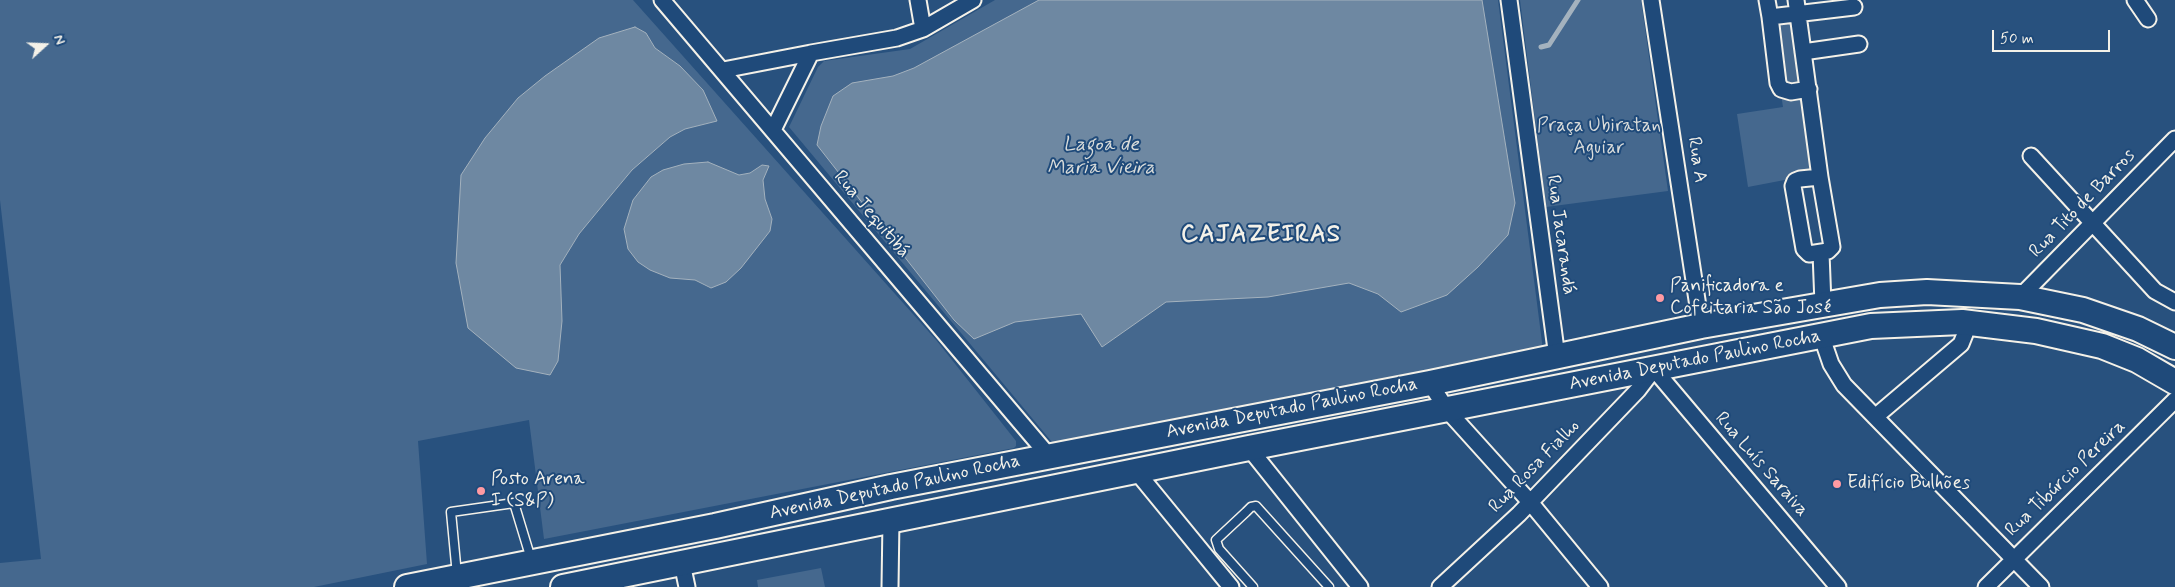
<!DOCTYPE html>
<meta charset="utf-8">
<style>
body{margin:0}
#map{position:relative;width:2175px;height:587px;overflow:hidden;background:#28517e;font-family:Mynerve,sans-serif}
canvas{display:block}
.north{position:absolute;left:20px;top:20px;width:50px;height:50px;-webkit-text-stroke:4px #1f4a7a;paint-order:stroke;rotate:70deg;font-size:14px;font-weight:700;line-height:20px;text-align:center;color:#f4f1e8}
.north::after{content:'';display:block;margin:auto;width:18px;height:22px;background:#f4f1e8;clip-path:polygon(50% 0,100% 100%,50% 72%,0 100%)}
.scale{position:absolute;left:1992px;top:30px;width:118px;height:22px;box-sizing:border-box;border:2px solid #f4f1e8;border-top:0;padding-left:6px;font-size:15px;line-height:18px;white-space:nowrap;color:#f4f1e8;-webkit-text-stroke:4px #1f4a7a;paint-order:stroke}
</style>
<div id="map">
<canvas width="2175" height="587"></canvas>
<div class="north">N</div>
<div class="scale">50 m</div>
</div>
<script>
const c = document.querySelector('canvas').getContext('2d');
c.lineJoin = 'round';
function fillPath(path, color) { c.fillStyle = color; c.fill(path, 'evenodd'); }
const poly = rows => new Path2D(rows.map(r => 'M' + r).join(''));
function trace(path, color, width, dash) { c.strokeStyle = color; c.lineWidth = width; c.lineCap = dash ? 'butt' : 'round'; c.setLineDash(dash || []); c.stroke(path); }
function write(font, color, halo, rows, align = 'center') {
  c.font = font + ' Mynerve,sans-serif'; c.lineWidth = 4; c.setLineDash([]); c.textBaseline = 'middle'; c.strokeStyle = halo; c.fillStyle = color; for (const [text, x, y, turn = 0] of rows) {
    c.save(); c.translate(x, y); c.rotate((+turn || 0) * Math.PI / 180); c.textAlign = isNaN(turn) ? turn : align; if (halo) c.strokeText(text, 0, 0); c.fillText(text, 0, 0); c.restore();
  }
}
fillPath(poly([
 [0,0,633,0,937,341,1016,441,1016,446,1014,448,544,539,529,420,418,441,427,564,314,587,0,587,0,563,41,559,0,200],
 [646,33,655,48,680,66,703,90,717,121,685,129,670,137,632,170,579,234,560,265,562,321,485,138,518,98,545,76],
 [762,165,769,166,763,179,765,199,772,219,770,231,756,248,710,288,695,280,739,175,750,173],
 [995,0,1498,0,1543,350,1062,448,1052,442,789,127,818,67,824,61,910,49],
 [1520,0,1641,0,1668,191,1546,207],
 [1792,21,1816,174,1748,187,1737,114,1783,107,1770,24],
 [821,568,825,587,758,587,757,580]
]), '#45688e');
const water = poly([
 [1039,0,1482,0,1515,203,1508,235,1478,267,1447,295,1401,312,1378,294,1349,283,1268,297,1166,302,1102,347,1081,314,1015,322,974,339,954,320,817,145,821,126,833,96,852,83,893,76,914,68,1039,0],
 [635,27,646,33,655,48,680,66,703,90,717,121,685,129,670,137,632,170,607,200,579,234,560,265,562,321,558,361,550,375,516,368,468,328,456,263,461,175,485,138,518,98,545,76,599,38,635,27],
 [708,162,739,175,750,173,762,165,769,166,763,180,765,199,772,219,770,231,741,268,726,282,711,288,695,280,670,278,650,270,638,262,628,249,624,229,633,200,651,177,663,170,684,164,708,162]
]);
fillPath(water, '#6e88a2');
trace(water, '#a4b2be', 1);
trace(poly([
 [1541,47,1549,45,1578,0]
]), '#a4b2be', 5);
const lane = poly([
 [457,575,451,512,514,503,531,559],
 [1253,587,1219,549,1216,540,1246,512,1251,507,1256,506,1329,587]
]);
const street = poly([
 [662,0,1049,456],
 [918,0,923,29],
 [1509,0,1557,357],
 [1651,0,1701,326],
 [1767,0,1770,17,1854,7],
 [1796,0,1820,177],
 [2135,0,2148,19],
 [1770,17,1778,83,1781,89,1791,92,1809,89],
 [1803,52,1859,44],
 [723,70,811,53],
 [773,130,811,53,897,38,923,29,973,0],
 [2031,156,2155,291,2175,302],
 [1820,177,1832,247,1828,251,1809,254,1804,249,1793,186,1795,181,1800,179,1820,177],
 [1821,253,1823,304],
 [2020,297,2175,139],
 [1821,335,1831,364,1844,385,2041,587],
 [1430,383,1447,410,1530,502,1600,587],
 [1875,417,1961,344,1965,334,1965,327,1962,322],
 [1249,448,1360,587],
 [1136,471,1231,587],
 [682,563,687,587],
 [890,587,891,520],
 [1440,587,1519,514,1638,390,1654,369,1838,587],
 [1986,587,2175,400]
]);
const primary = poly([
 [407,587,715,526,891,487,1430,383,1701,326,1880,295,1927,292,2020,297,2083,310,2138,329,2175,347],
 [563,587,1249,448,1871,326,1962,322,2036,331,2102,346,2137,360,2175,382]
]);
trace(lane, '#f4f1e8', 11);
trace(street, '#f4f1e8', 19);
trace(primary, '#f4f1e8', 28);
trace(lane, '#1f4a7a', 8);
trace(street, '#1f4a7a', 15);
trace(primary, '#1f4a7a', 24);
for (const [x, y, r, color] of [
 [1660,298,5,"#ff9aa2"],
 [1837,484,5,"#ff9aa2"],
 [481,491,5,"#ff9aa2"]
]) { const dot = new Path2D(); dot.arc(x, y, r, 0, 2 * Math.PI); c.fillStyle = color; c.fill(dot); trace(dot, '#1f4a7a', 2); }
write('19px', '#dadcda', '#1f4a7a', [
 ["Praça Ubiratan",1599,127],
 ["Aguiar",1599,149]
]);
write('19px', '#f4f1e8', '#1f4a7a', [
 ["Rua A",1696,160,81],
 ["Rua Tito de Barros",2083,204,-46],
 ["Rua Jequitibá",871,215,50],
 ["Rua Jacarandá",1560,235,82],
 ["Avenida Deputado Paulino Rocha",1695,361,-11],
 ["Avenida Deputado Paulino Rocha",1292,409,-11],
 ["Rua Luís Saraiva",1761,465,49],
 ["Rua Rosa Fialho",1535,467,-46],
 ["Rua Tibúrcio Pereira",2066,479,-44],
 ["Avenida Deputado Paulino Rocha",895,488,-12]
]);
write('19px', '#f4f1e8', '#1f4a7a', [
 ["Panificadora e",1670,287],
 ["Cofeitaria São José",1670,309],
 ["Posto Arena",491,480],
 ["I (S&P)",491,502],
 ["Edifício Bulhões",1847,484]
], 'left');
write('italic 20px', '#d9dcda', '#1f4a7a', [
 ["Lagoa de",1101,146],
 ["Maria Vieira",1101,169]
]);
c.letterSpacing = '1px';
write('bold 24px', '#f4f1e8', '#1f4a7a', [
 ["CAJAZEIRAS",1261,236]
]);
c.letterSpacing = '0px';
</script>
